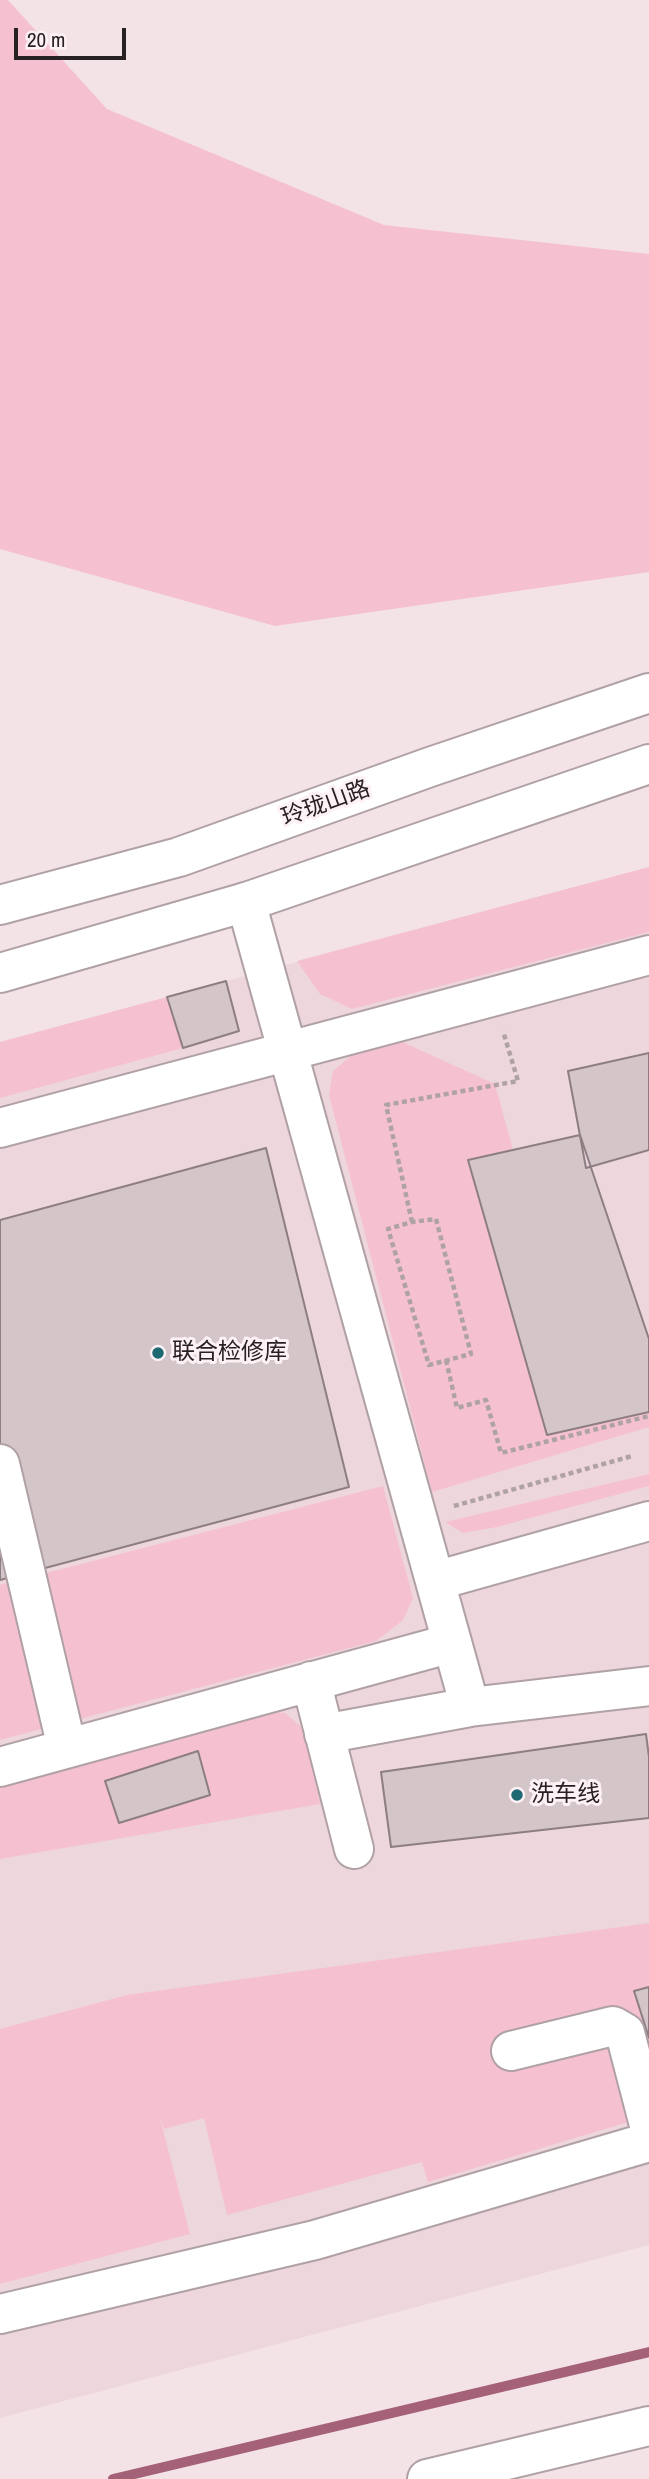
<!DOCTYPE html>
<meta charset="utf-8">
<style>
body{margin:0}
#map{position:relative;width:649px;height:2479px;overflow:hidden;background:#f3e3e7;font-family:"Archivo Narrow",sans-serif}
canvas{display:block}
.scale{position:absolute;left:14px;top:28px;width:112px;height:32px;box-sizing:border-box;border:4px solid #272123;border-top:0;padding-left:9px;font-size:21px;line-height:24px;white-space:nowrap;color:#272123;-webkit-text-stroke:5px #fef1f5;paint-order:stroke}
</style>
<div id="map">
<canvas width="649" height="2479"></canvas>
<div class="scale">20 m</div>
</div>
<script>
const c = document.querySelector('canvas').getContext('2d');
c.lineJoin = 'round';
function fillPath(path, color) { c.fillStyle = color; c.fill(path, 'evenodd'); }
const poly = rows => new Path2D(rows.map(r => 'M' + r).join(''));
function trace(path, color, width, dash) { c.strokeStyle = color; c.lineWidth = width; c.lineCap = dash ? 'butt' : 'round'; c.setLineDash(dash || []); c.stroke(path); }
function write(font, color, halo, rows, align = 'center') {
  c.font = font + ' "Archivo Narrow","Noto Sans SC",sans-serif'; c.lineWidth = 6; c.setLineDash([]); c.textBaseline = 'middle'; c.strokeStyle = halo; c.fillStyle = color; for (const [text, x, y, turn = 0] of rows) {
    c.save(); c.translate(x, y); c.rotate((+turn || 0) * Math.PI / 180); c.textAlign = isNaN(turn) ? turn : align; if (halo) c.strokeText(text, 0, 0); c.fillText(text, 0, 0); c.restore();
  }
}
fillPath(poly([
 [649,867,649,2245,0,2418,0,1042]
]), '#eed6dd');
fillPath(poly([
 [0,0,8,0,107,109,384,225,649,254,649,572,275,626,0,549],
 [649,867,649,932,352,1009,320,994,297,961],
 [167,997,183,1048,0,1098,0,1042],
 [400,1041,495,1084,513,1150,468,1160,547,1435,649,1412,649,1427,432,1492,329,1095,333,1071,352,1055],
 [649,1474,649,1486,497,1527,463,1533,445,1522],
 [383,1486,413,1598,403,1620,376,1641,0,1740,0,1585],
 [261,1711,285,1713,305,1730,320,1804,0,1859,0,1784],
 [649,1923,649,2116,428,2182,422,2162,227,2215,204,2118,164,2129,159,2114,190,2234,0,2284,0,2029,127,1995]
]), '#f5c1d1');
trace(poly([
 [113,2479,649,2352]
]), '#a46178', 10);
const building = poly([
 [226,981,239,1031,183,1048,167,997,226,981],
 [649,1053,649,1150,586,1168,568,1071,649,1053],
 [580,1135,649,1339,649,1412,547,1435,468,1160,580,1135],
 [266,1148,349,1487,0,1580,0,1220,266,1148],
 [646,1734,649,1757,649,1818,391,1847,381,1772,646,1734],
 [198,1751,210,1795,119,1823,105,1781,198,1751],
 [649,1987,649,2038,634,1991,649,1987]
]);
fillPath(building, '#d4c5c9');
trace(building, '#8c7e82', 2);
const minor = poly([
 [246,902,470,1707,649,1686],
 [0,1128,649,955],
 [0,1464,67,1748],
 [435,1581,649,1521],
 [311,1681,354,1849],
 [324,1734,470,1707],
 [0,1767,452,1643],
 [511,2051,613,2026,625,2033,649,2125],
 [0,2314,315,2240,649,2142],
 [427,2479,649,2426]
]);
const major = poly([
 [0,905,179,857,430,767,649,693],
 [0,973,246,902,649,764]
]);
trace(minor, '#b0a1a5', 42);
trace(major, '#b0a1a5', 42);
trace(poly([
 [436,1219,471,1354,429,1365,388,1229,412,1222,436,1219],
 [412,1222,386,1105,518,1081,503,1031],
 [446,1360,457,1408,486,1400,501,1453,649,1416],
 [454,1506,632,1456]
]), '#afa2a5', 4.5, [5, 3.5]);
trace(minor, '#fff', 38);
trace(major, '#fff', 38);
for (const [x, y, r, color] of [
 [158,1353,7,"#1f6973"],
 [517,1795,7,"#1f6973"]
]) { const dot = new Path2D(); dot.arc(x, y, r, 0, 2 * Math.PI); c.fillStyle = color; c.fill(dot); trace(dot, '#fef1f5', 2.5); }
write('23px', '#272123', '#fef1f5', [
 ["玲珑山路",326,804,-20]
]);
write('23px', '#272123', '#fef1f5', [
 ["联合检修库",172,1353],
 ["洗车线",531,1795]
], 'left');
</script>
